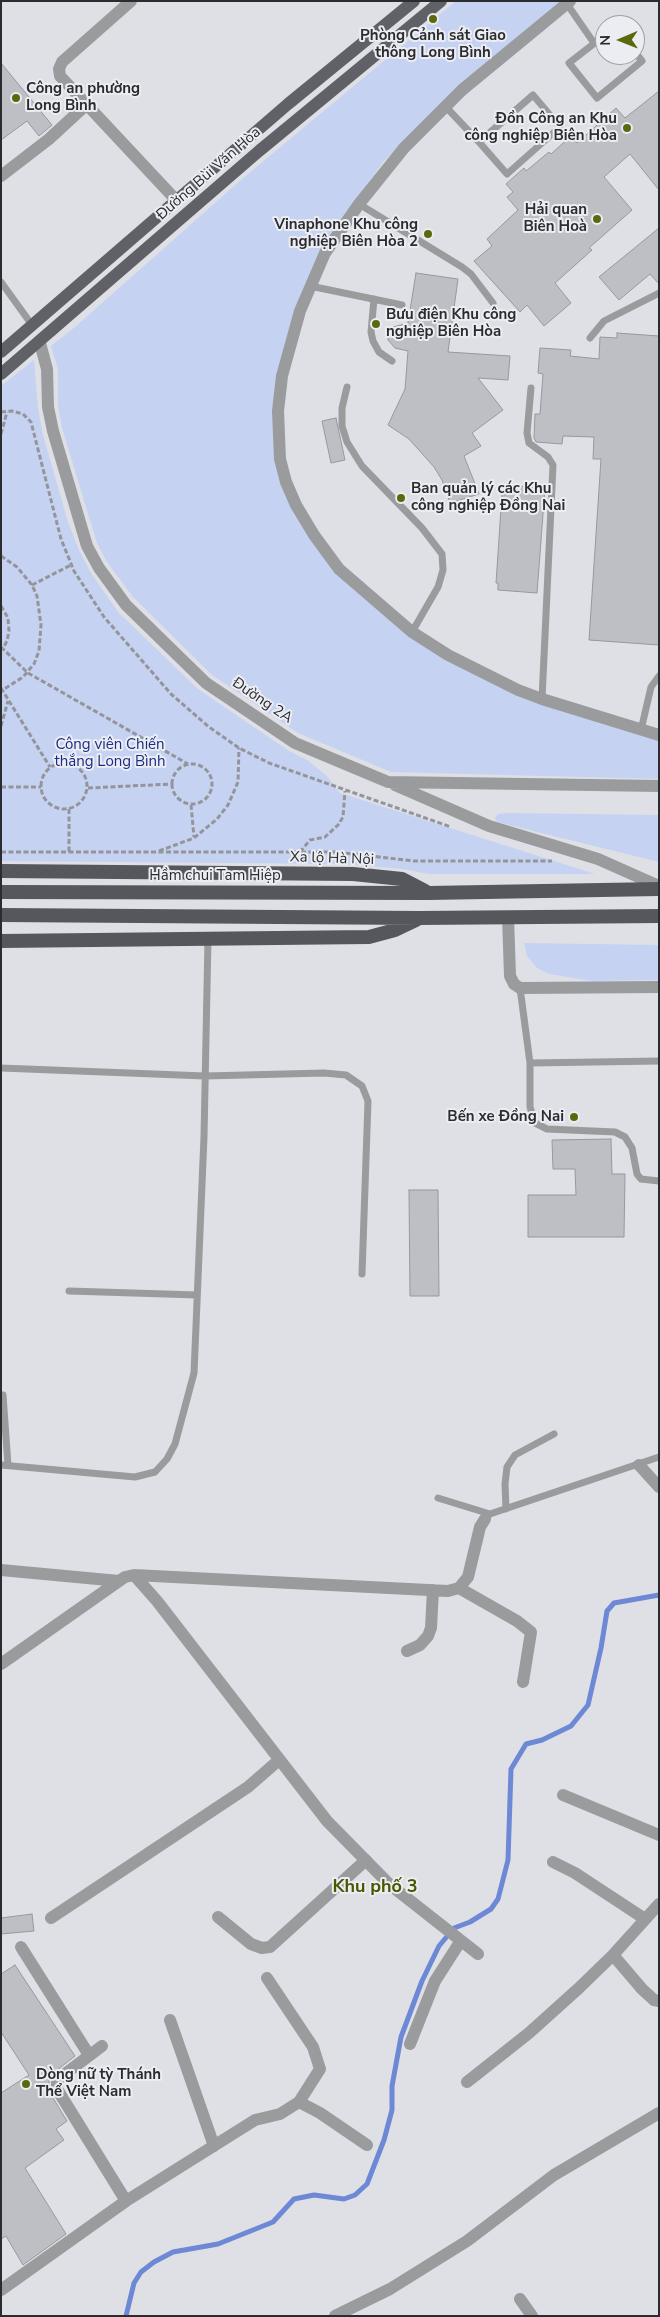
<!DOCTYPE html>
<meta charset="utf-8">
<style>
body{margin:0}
#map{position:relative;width:660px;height:2317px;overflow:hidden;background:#dee0e6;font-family:"Nunito Sans",sans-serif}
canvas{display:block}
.frame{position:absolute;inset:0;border:2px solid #2b2c2f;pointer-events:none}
.north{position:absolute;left:595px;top:15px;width:50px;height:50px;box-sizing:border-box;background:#ebedf3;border:1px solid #9ea0a5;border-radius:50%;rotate:269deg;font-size:14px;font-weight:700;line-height:20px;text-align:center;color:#2b2c2f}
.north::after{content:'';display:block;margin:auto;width:18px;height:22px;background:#5b680e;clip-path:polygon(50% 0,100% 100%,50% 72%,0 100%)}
</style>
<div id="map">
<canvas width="660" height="2317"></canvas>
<div class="frame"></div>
<div class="north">N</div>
</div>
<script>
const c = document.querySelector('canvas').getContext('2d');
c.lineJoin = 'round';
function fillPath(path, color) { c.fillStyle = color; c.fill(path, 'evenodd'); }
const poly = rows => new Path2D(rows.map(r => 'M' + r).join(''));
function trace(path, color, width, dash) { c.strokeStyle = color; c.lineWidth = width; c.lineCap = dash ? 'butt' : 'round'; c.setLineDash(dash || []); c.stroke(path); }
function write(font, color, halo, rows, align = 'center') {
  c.font = font + ' "Nunito Sans",sans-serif'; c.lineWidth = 4; c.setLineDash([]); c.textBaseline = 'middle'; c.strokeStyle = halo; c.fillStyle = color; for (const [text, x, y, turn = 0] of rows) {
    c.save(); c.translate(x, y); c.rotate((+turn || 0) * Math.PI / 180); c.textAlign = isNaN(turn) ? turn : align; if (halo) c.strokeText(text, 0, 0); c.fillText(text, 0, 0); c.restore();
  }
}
fillPath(poly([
 [456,1,563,1,435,111,383,162,320,252,286,340,280,470,312,535,362,595,520,697,659,739,659,779,391,772,298,733,212,675,133,597,107,562,97,543,62,428,58,406,58,369,51,346,75,327,242,179],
 [34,360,38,409,43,435,68,522,79,550,91,573,118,612,198,689,289,751,307,760,326,775,340,793,595,874,428,874,403,869,343,864,1,861,1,386],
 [507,813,659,815,659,862,497,822,495,818,498,814],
 [524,943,659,945,659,980,592,981,549,974,537,968,527,956]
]), '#c6d2f1');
trace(poly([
 [126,2316,134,2283,141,2272,154,2262,173,2252,218,2244,273,2222,294,2199,314,2195,344,2199,355,2195,367,2184,384,2140,392,2110,392,2086,401,2037,422,1981,439,1946,454,1928,470,1922,491,1909,498,1899,508,1860,511,1769,526,1744,542,1740,571,1726,588,1705,601,1648,607,1611,614,1603,659,1595]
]), '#6d88d5', 5);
const building = poly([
 [1,63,52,125,39,136,27,121,1,140,1,63],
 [659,91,659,190,630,154,604,177,632,210,589,248,592,250,555,283,571,303,544,326,527,305,520,312,474,261,492,246,487,239,518,210,507,197,513,192,506,184,524,168,526,171,549,152,551,154,571,136,577,143,616,108,625,118,659,91],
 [659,228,659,284,650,274,619,300,599,277,659,228],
 [416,273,458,279,448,352,510,356,508,380,478,378,503,410,472,433,481,446,464,456,479,494,450,503,442,480,434,467,409,439,388,425,405,389,408,351,395,348,388,340,388,335,393,327,408,323,416,273],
 [617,333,659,336,659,645,589,640,601,459,593,459,594,437,563,436,562,444,536,442,534,438,535,414,540,414,543,374,538,373,540,348,571,350,570,356,599,359,600,337,617,338,617,333],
 [336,418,345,460,331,463,322,421,336,418],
 [507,485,545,488,537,593,498,590,498,583,496,583,502,494,506,495,507,485],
 [611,1139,612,1174,625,1174,624,1237,528,1237,528,1195,576,1195,575,1169,553,1169,552,1140,611,1139],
 [409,1190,438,1190,439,1296,410,1296,409,1190],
 [32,1914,34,1931,1,1934,1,1918,32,1914],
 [15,1965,75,2056,52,2074,49,2080,50,2093,67,2121,56,2129,64,2140,25,2168,66,2234,23,2265,6,2236,1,2239,1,2093,29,2075,1,2032,1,1974,15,1965]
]);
fillPath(building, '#bdbfc5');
trace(building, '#96989d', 1);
trace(poly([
 [1,412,12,411,23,414,31,422,61,539,74,571,104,617,171,694,209,727,239,748,269,763,451,827],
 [1,434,7,412],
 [1,556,17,567,32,585,37,596,41,625,39,651,34,664,23,677,1,691],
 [32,585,71,565],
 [1,606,8,618,9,631,7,641,2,650],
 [1,647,28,673,188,764],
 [1,688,50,767],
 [1,726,8,701],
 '41 786a23 23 0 1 1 46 0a23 23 0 1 1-46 0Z',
 '172 784a20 20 0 1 1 40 0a20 20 0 1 1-40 0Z',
 [1,787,41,787],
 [88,788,172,784],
 [191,805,194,837],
 [69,809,69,852],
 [159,851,194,838,217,819,228,805,238,782,239,748],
 [1,852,336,852,414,861,552,861],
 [300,852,310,840,325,837,338,825,343,817,345,791]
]), '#94959a', 3, [5, 2.5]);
trace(poly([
 [567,4,594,43],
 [605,35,569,63,597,98,642,61,635,52],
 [446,107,479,142,507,174,560,127,533,95,479,142],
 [359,204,462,267,471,274,493,303],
 [1,282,32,325],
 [310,286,402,305],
 [374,299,371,332,373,341,379,352,392,361],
 [590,338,604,321,659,293],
 [347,387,342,408,342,426,347,442,362,466,422,528,442,554,443,570,438,587,412,632],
 [531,388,527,433,529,443,548,457,553,465,542,699],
 [641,730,651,687,659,676],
 [520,988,530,1063,659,1061],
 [530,1063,530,1107,535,1123,547,1129,615,1132,625,1137,632,1148,637,1174,641,1179,659,1181],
 [1,1068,205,1076,324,1073,346,1075,362,1086,368,1101,362,1274],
 [69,1291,197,1295],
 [3,1395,8,1465],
 [1,1465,135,1477,155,1472,167,1459,175,1444,194,1373,204,1137,208,939],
 [438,1498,490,1514],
 [506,1509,505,1484,507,1467,515,1455,554,1434],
 [485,1519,490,1514,659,1457]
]), '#9a9b9d', 7);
trace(poly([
 [131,1,62,62,59,69,60,76,176,200],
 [570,1,462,90,404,148,359,204,325,253,300,311,282,376,278,411,280,459,286,482,296,505,314,535,339,569,412,632,448,655,518,690,542,699,659,735],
 [1,176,49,139,87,104],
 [508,917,510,976,514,984,520,988,659,987],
 [639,1465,659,1487],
 [1,1570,119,1581,125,1577,134,1575,448,1591,459,1588,468,1577,480,1527,485,1519],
 [134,1575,157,1601,327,1821,389,1884,478,1954],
 [459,1588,517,1621,531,1632,523,1682],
 [407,1651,420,1645,428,1636,431,1628,433,1590],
 [1,1664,119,1581],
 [563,1795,659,1835],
 [553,1862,575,1873,645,1919],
 [218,1917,251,1944,262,1948,270,1947,366,1860],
 [51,1918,248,1787,279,1760],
 [21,1947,89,2055],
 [613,1955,642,1989,654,2000,659,2001],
 [170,2020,214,2146],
 [410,2044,435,1981,460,1942],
 [102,2046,57,2080,57,2089,126,2201],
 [467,2082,529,2033,579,1988,613,1955,659,1904],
 [299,2102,320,2113,367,2145],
 [1,2290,126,2201,255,2120,280,2114,299,2102,320,2069,313,2047,267,1978],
 [520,2299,532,2316],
 [335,2316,390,2289,467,2241,554,2175,659,2113]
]), '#9a9b9d', 12);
trace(poly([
 [40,343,47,369,48,407,53,431,87,546,99,568,126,605,206,683,295,743,388,782,659,786],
 [395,785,489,826,598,859,659,886]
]), '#9a9b9d', 12);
trace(poly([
 [1,352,288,104,414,1],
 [1,374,259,151,441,1]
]), '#606166', 12);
trace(poly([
 [1,871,353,874,402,879,425,891],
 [1,892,428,893,659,889],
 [1,915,419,918,659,916],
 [1,941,369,937,395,930,416,920]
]), '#56575c', 14);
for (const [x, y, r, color] of [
 [433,19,5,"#5b680e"],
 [16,98,5,"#5b680e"],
 [627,128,5,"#5b680e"],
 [597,219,5,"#5b680e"],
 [428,234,5,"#5b680e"],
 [376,324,5,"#5b680e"],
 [401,498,5,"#5b680e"],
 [574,1117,5,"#5b680e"],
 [26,2084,5,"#5b680e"]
]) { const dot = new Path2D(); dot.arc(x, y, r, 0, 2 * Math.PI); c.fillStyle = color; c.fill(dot); trace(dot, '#ebedf3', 2); }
write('bold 15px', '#2b2c2f', '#ebedf3', [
 ["Phòng Cảnh sát Giao",433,36,"center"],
 ["thông Long Bình",433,53,"center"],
 ["Công an phường",26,89],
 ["Long Bình",26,106],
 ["Đồn Công an Khu",617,119,"right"],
 ["công nghiệp Biên Hòa",617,136,"right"],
 ["Hải quan",587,210,"right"],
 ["Biên Hoà",587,227,"right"],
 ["Vinaphone Khu công",418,225,"right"],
 ["nghiệp Biên Hòa 2",418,242,"right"],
 ["Bưu điện Khu công",386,315],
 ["nghiệp Biên Hòa",386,332],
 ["Ban quản lý các Khu",411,489],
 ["công nghiệp Đồng Nai",411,506],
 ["Bến xe Đồng Nai",564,1117,"right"],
 ["Dòng nữ tỳ Thánh",36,2075],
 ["Thể Việt Nam",36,2092]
], 'left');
write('15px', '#2b2c2f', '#ebedf3', [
 ["Đường Bùi Văn Hòa",209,174,-41],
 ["Đường 2A",262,701,34],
 ["Xa lộ Hà Nội",332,859,2],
 ["Hầm chui Tam Hiệp",215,876]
]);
write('15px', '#1a2c85', '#ebedf3', [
 ["Công viên Chiến",110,745],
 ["thắng Long Bình",110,762]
]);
write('bold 18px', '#4a5600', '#ebedf3', [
 ["Khu phố 3",375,1888]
]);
</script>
